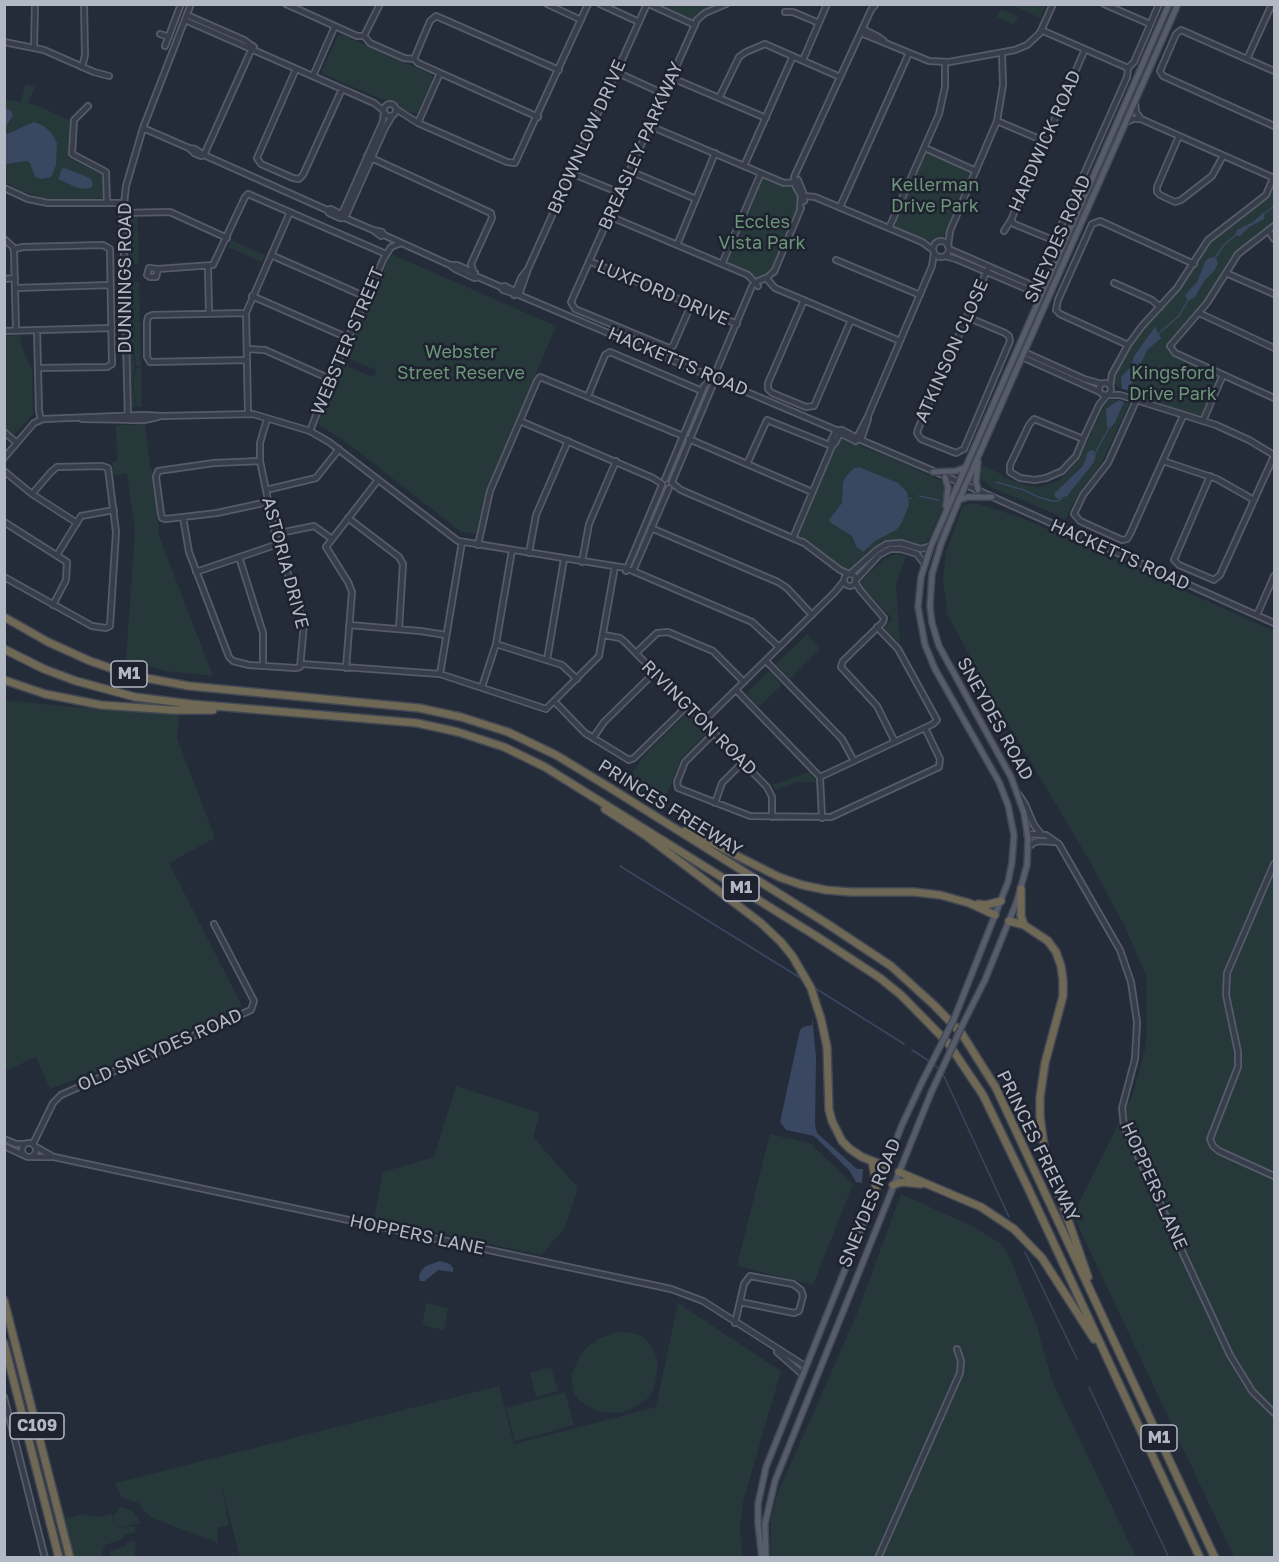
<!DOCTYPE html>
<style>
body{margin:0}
#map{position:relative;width:1279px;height:1562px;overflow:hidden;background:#242b39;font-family:"Golos Text",sans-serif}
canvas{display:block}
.frame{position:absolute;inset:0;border:6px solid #b3b8c5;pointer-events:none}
</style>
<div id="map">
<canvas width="1279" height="1562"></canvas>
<div class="frame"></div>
</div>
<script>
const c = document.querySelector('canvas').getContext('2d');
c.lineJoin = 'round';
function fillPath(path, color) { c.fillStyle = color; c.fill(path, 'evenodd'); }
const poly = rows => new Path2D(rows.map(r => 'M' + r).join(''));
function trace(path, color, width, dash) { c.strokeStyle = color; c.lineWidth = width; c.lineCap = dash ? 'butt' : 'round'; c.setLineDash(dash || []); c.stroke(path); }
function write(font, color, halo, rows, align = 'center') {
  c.font = font + ' "Golos Text",sans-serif'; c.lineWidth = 5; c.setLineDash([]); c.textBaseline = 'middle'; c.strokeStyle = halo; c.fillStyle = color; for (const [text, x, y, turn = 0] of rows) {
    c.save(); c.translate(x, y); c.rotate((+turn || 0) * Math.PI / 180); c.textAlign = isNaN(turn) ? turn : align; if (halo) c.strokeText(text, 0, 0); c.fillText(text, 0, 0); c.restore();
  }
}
fillPath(poly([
 [654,5,720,5,703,11,692,21],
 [1011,5,1046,5,1040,18],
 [1001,9,1018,17,1014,25,997,17],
 [341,34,432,75,433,77,417,114,404,110,394,102,381,99,323,74,322,71,338,35],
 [25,84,35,87,28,103,38,106,70,120,68,158,102,174,102,198,63,200,45,198,23,192,5,182,4,99,21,102],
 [928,153,969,170,972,175,947,232,941,239,935,242,925,241,897,229,894,224,924,155],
 [766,177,792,186,799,197,799,205,770,272,765,276,756,278,729,264,727,259,760,179],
 [1274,183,1274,223,1237,252,1202,306,1167,344,1166,348,1170,353,1218,376,1218,380,1202,415,1196,417,1132,397,1133,394,1116,386,1113,382,1114,375,1126,352,1141,331,1180,289,1211,240,1267,196],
 [137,215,138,227,134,232,130,249,133,264,129,291,135,330,133,353,135,367,132,383,136,407,130,407,126,287,127,221,129,216],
 [138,228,139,264,134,264,131,249,134,233],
 [231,240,265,255,262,262,228,247],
 [391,254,556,326,486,491,476,534,461,532,347,443,318,424,343,361,349,364,348,367,374,377,376,370,345,357],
 [131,282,139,282,141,367,136,366,134,353,134,321,140,320,134,320,130,291],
 [20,335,22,348,32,370,33,414,13,436,5,429,5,336],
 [141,367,142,407,137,407,133,384,136,368],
 [1111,399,1129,404,1102,462,1078,494,1065,520,1051,512,992,488,981,479,980,471,983,466,1001,474,1003,477,1026,485,1039,487,1058,481,1077,462,1105,404],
 [145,424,150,466,153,473,159,536,213,676,165,671,126,659,135,532,127,474,114,475,112,462,117,461,116,425],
 [842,439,885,455,944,482,946,486,944,505,925,547,888,542,851,572,844,571,828,556,797,536,797,532,831,453],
 [976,503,1020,517,1274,631,1274,1557,1234,1557,1073,1215,1133,1094,1146,1045,1147,978,1125,927,1089,860,981,678,947,613,943,579,946,553,963,505],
 [896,554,906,556,896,585,900,644,885,630,885,627,893,619,860,585,860,582,885,558],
 [807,634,821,648,790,679,776,664],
 [769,671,782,685,759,707,746,693],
 [5,700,70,707,180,713,177,738,215,838,169,863,242,1006,96,1072,50,1089,36,1057,5,1071],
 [687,713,707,733,681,759,662,806,644,799,623,787,642,758],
 [809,772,817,782,797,782,777,790,772,785],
 [456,1086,540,1113,533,1137,578,1188,565,1228,541,1255,374,1219,383,1172,434,1157],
 [770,1134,810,1143,853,1184,813,1285,737,1266],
 [901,1194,974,1227,1000,1243,1009,1255,1037,1327,1052,1381,1136,1557,771,1558,771,1521,777,1495,856,1316],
 [426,1303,448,1308,444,1330,422,1325],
 [678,1303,781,1371,743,1502,740,1527,742,1557,240,1557,221,1485,229,1525,217,1528,218,1543,150,1517,138,1503,122,1498,115,1483,499,1386,514,1444,656,1407],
 [621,1331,640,1335,647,1340,656,1355,658,1363,656,1380,652,1393,646,1400,629,1410,620,1413,599,1412,581,1402,574,1394,571,1377,577,1361,587,1347,600,1338],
 [551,1367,558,1391,536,1397,530,1373],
 [565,1392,574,1425,515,1441,506,1408],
 [120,1507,132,1510,141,1523,115,1528,135,1526,135,1532,123,1535,123,1539,105,1545,101,1557,75,1557,65,1519,81,1514,98,1517,112,1514,115,1525,114,1514,119,1512,117,1508],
 [135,1541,136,1549,134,1557,109,1557,111,1551,126,1546,126,1543]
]), '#27383b');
fillPath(poly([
 [4,107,11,111,13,115,5,128,7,134,34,122,44,126,52,134,57,143,56,165,51,177,42,179,35,177,30,163,27,161,5,164],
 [64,168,90,178,93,183,92,187,86,189,78,188,58,179,62,169],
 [1264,212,1264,219,1249,227,1240,236,1237,236,1236,233,1237,230,1253,222],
 [1212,257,1216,258,1218,263,1215,270,1204,281,1195,297,1188,301,1185,295,1197,282,1206,260],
 [1155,327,1161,338,1147,350,1129,390,1122,389,1121,377,1131,367,1134,356],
 [1119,400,1124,402,1115,422,1111,427,1107,427,1106,409],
 [1091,450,1093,450,1096,455,1094,462,1067,496,1059,499,1055,497,1054,494,1056,492,1082,467,1086,459,1087,453],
 [859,467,898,483,907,492,909,505,901,524,896,530,875,541,863,552,856,546,852,536,831,523,829,520,842,503,843,482,847,475,853,469],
 [812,1016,816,1057,815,1125,817,1133,857,1169,863,1169,862,1183,856,1182,849,1170,814,1136,786,1130,780,1122,800,1030,803,1027,812,1025],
 [440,1261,450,1264,453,1268,453,1272,438,1270,425,1281,420,1281,419,1276,421,1271,426,1266]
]), '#3a4761');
trace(poly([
 [1264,214,1274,206],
 [1215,258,1224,245,1238,233],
 [1158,334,1179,316,1188,300],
 [1095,453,1110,426],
 [996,482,1024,490,1038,497,1052,501,1058,501,1062,498],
 [919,496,938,500],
 [908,499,911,498],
 [620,866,802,979],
 [815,988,904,1044],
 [912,1050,929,1061],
 [933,1064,940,1070],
 [943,1074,1009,1217],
 [1025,1252,1077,1359],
 [1089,1387,1169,1558]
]), '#3a4761', 1.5);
const minor = poly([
 [286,4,357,36,364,36],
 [547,4,581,20],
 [600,4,639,22],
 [649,4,695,25],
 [1104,4,1150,24],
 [785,12,793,12,819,23],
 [187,15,244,40,254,47],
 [185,20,374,103,384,111],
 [863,29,877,36,884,41],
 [1041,30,1128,68,1134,62,1159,4],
 [861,33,929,61,949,62,1015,50,1027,45,1040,33,1053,4],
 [160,34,169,37],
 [364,36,370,43,404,58,414,59],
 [364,36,380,4],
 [4,42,44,50,94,72,109,76],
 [165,46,181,4],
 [34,48,35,4],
 [414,59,430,21,436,16,559,70],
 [414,59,418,63,538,117],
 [1247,59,1272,4],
 [803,60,827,4],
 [82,67,85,55,84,4],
 [296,69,257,158,261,164,293,178,299,179,303,175,342,89],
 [1274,71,1181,30,1176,34,1160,71,1163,76,1274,126],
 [616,72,664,94],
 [313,76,335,26],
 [672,78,766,118],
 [719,98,739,57,746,52,765,44,840,77],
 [1135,102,1136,112,1141,119],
 '384 110a6 6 0 1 1 12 0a6 6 0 1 1-12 0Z',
 [88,106,74,120,72,154,106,172,107,203],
 [396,109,418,123,507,162,515,163,588,4],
 [997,121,1044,141],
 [1126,122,1133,119,1141,119,1274,178],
 [418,123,440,73],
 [650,126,784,183,798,182],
 [143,128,189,148,195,149,204,155,327,210,329,213,340,218,345,218],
 [1179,136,1157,187,1157,192,1160,195,1175,202,1181,200,1212,176,1223,156],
 [189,148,194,153,201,156,204,155],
 [925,148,976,171],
 [204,155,253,46],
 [367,156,491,213,492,218,471,264,474,273],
 [744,166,793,56],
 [630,171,696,199],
 [571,173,620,193],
 [798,180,803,192,804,201],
 [4,188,28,199,48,203,124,203],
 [804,196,815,197,922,242,933,250],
 [840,207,909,53],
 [800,209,801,196,794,183,794,177,871,10,876,4],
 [327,210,331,209,341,214,345,218,373,230,382,232,384,235],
 [123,213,170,212,227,238],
 [609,216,748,275,758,286],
 [340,218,383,121,384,112],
 [345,218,385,128,392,116],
 [1011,220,1014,224,1048,238,1052,239,1056,237,1127,77,1128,68],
 [1274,226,1238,254,1207,303,1170,346,1175,353,1274,398],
 [889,228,939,114,945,87,945,63],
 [373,230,381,236,384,235,450,265,457,265,475,273],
 [1268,230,1274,239],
 [1004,231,1011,220,1085,49],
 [4,239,13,247,14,252,16,330],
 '933 249a8 8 0 1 1 16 0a8 8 0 1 1-16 0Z',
 [677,245,715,153],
 [948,246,950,231,997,121,1003,85,1002,53],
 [14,249,23,247,103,245,110,249,112,364,107,367,38,368],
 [949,249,1043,290],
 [271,255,366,297],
 [945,256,956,259,1041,295],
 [836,260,920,295],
 [589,261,737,324],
 [722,264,761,173],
 [450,265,455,269,474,278,478,277,501,287,503,290,519,295,836,430,842,430,861,440,959,482],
 [208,267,209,314],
 [158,269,156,277,150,277,147,275,149,268,158,269,213,265,245,197,248,194,386,254],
 [774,272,801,208],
 [1226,273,1274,294],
 [766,278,775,288,900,341],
 [4,279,15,278],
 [1114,283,1152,300,1160,307],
 [501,287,505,286,518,293],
 [15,288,111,285],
 [514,295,521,278,528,269,647,4],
 [519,295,527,272],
 [252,296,348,338],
 [804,300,768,383,768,389,772,393,806,407,814,406,851,320],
 [691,305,673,346,669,348,575,309,571,302,697,20,705,13,726,4],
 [246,313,152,315,148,317,147,322,147,357,150,362,247,360],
 [1199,313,1274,348],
 [967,317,1005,333,1009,336,1010,341,964,449,956,453,921,439,917,433,918,429,985,275,989,267],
 [37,330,39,411,41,420],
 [4,331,112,328],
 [1128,345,1060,314,1056,310,1058,300,1092,224,1100,221,1194,264],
 [247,349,265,350,330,379],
 [1024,352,1084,379,1102,384],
 [1022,357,1100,392],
 '1099 389a6 6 0 1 1 12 0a6 6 0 1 1-12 0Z',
 [1110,386,1112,374,1128,345,1142,326,1177,288,1208,240,1266,195,1273,178],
 [1108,395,1120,395,1216,425,1249,440,1274,455],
 [588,396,605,355,610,352,702,391],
 [1136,401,1108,463,1083,495,1074,514,1080,521,1122,540,1127,539,1130,534,1183,416],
 [248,414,246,313,290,212],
 [82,419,144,420,158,417],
 [128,420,123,213,126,186,143,128,191,4],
 [520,421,653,478,662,484],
 [1203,421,1223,375],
 [310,431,330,379,384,258,391,247,401,243],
 [4,432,17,443],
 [839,433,856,441],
 [689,439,812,492],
 [1083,439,1034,419,1029,425,1010,465,1010,472,1020,478,1035,480,1046,478,1062,471,1076,456,1084,437,1099,405,1107,395],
 [861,440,868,419],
 [855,441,868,416,932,266,934,253],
 [832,446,831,441,836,430],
 [4,458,34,423,43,419,144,415,163,416,253,414,310,431,329,442,458,541,626,568,752,622,779,647],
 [260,461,214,463,158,471,156,477,161,514,162,518,166,519,217,513,268,502],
 [1163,461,1217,479,1254,500],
 [747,464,767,420,832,446],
 [4,471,32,494,77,523],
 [1210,476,1174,560,1179,565,1214,580,1220,575,1274,456],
 [665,479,704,386,713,377,717,369,752,286,756,282,768,277,775,270],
 [672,482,712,387,713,377],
 [672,483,681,490,804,543],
 [966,485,1274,623],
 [266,490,316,478,339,449],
 [183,517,189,552,229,657,233,661,249,665,295,668,300,667,304,624,275,534,260,461,260,443,267,419],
 [348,518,399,557,403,564,399,629],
 [4,522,67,562,66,580,53,605],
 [651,528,778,582,787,588,812,615],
 [275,534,314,526,332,539],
 [793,538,832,446,835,443,842,430],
 [803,542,840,570,849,574],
 [478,545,490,491,537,381,540,377,683,436],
 [529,553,536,515,568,441],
 [57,555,81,516,114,510],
 [239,557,263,633,263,666],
 [582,562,589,524,616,461],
 [626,571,662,485],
 [633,571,669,488],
 [196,572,278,544],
 [850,574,877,550,887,544,901,543,921,549,931,546],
 '844 580a6 6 0 1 1 12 0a6 6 0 1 1-12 0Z',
 [4,577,92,626,106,628,110,626,116,532,108,468,102,466,57,467,51,472,32,494],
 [855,581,879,555,890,549,901,549,917,554,924,563],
 [855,582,860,590,884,618,883,622,843,661,841,667,877,706,895,742],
 [1257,615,1274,576],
 [349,625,420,631,446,635],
 [604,635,620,638,625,642,767,787,772,797,772,817],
 [496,644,562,665,577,679],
 [636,653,657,633,668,632,713,651,744,682],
 [547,660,564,559],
 [766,661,842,739,854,761],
 [302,664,440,674,546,709,599,656,615,566],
 [346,668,352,592,348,582,326,547,378,480],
 [440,674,462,542],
 [482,687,496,644,512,550],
 [736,690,820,777,822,818],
 [554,701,585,733,629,760,634,758,687,706],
 [703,722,835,592,844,581],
 [714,733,685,762,677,782,678,788,750,816,831,817,939,767,940,759,925,728],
 [593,738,604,722,655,672],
 [820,777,933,724,937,720,898,649,877,627],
 [1019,795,1025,804,1034,825,1041,834],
 [715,803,722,783,743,762],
 [1027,834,1046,835,1059,844,1120,950,1131,982,1137,1022,1135,1059,1122,1108,1124,1126,1230,1355,1252,1391,1274,1413],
 [1028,847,1035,842,1041,841,1054,842],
 [1274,864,1227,973,1226,995,1238,1052,1238,1067,1210,1139,1213,1146,1219,1151,1274,1176],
 [4,1139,16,1144,25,1144],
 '22 1150a7 7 0 1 1 14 0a7 7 0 1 1-14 0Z',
 [33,1144,53,1103,61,1095,251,1010,254,1001,214,924],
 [4,1146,23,1155],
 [36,1147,52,1156],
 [33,1157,54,1157,671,1289,703,1301,805,1366],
 [735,1323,744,1284,750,1276,793,1284,801,1290,803,1296,799,1311,794,1313,740,1302],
 [777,1352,802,1374],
 [4,1397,45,1558],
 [878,1558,960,1373,961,1361,957,1349]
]);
const major = poly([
 [978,462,976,482,978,490],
 [933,472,956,471,966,467],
 [945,477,948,487,946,506],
 [959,500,968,497,992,497],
 [954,1019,1008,882,1012,862,1014,835,1008,805,999,782,935,669,925,645,918,607,921,577,931,546,1169,4],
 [961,1028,985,980,1017,901,1027,865,1028,839,1024,813,1011,777,939,646,932,623,930,606,932,574,941,544,959,500,1178,4],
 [877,1188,902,1125,922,1082],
 [762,1558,758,1524,758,1504,766,1467,874,1197],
 [766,1558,765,1524,775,1481,931,1093]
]);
const highway = poly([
 [4,617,48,642,90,661,122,672,151,679,189,686,419,708,461,717,508,732,556,755,612,789,826,923,891,966,934,1005,962,1034,996,1088,1215,1558],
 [4,649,44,669,76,681,135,697,191,704,417,723,458,732,504,747,545,767,816,936,880,978,901,995,948,1043,983,1095,1028,1188,1200,1558],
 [4,680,45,694,101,705,172,710,213,710],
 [605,809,645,835,761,923,781,942,793,957,811,988,821,1019,827,1047,829,1110,832,1121,842,1141,850,1149,862,1157,885,1166],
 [686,830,779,877,802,885,826,890,851,892,914,892,940,895,969,903,995,915],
 [1021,889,1021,916,1024,925],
 [978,904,986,905,1001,901],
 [1009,921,1024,925,1048,941,1056,952,1061,966,1063,980,1063,996,1045,1063,1040,1097,1040,1116,1045,1154,1088,1277],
 [872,1161,876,1182,874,1200],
 [899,1172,981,1207,1014,1229,1042,1258,1094,1339],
 [893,1185,902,1182,921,1184],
 [4,1300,70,1558],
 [4,1343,59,1558]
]);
trace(minor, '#565b68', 8);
trace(major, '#414653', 8);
trace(highway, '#434854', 10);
trace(minor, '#373d4a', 4.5);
trace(major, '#565c6a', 5);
trace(highway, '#6f6855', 7);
const majorBridge = poly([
 [922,1082,954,1019],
 [931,1093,961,1028]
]);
trace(majorBridge, '#414653', 8, []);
trace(majorBridge, '#565c6a', 5);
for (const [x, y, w] of [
 [129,674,36],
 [741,888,36],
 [37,1426,54],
 [1159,1438,36]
]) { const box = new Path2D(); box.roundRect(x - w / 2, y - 13, w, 26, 4.5); c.fillStyle = '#1d222e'; c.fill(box); trace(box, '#b3b8c5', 1.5); }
write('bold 16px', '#b3b8c5', null, [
 ["M1",129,674],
 ["M1",741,888],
 ["C109",37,1426],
 ["M1",1159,1438]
]);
write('18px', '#b3b8c5', '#1d222e', [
 ["BROWNLOW DRIVE",587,137,-66],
 ["HARDWICK ROAD",1045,141,-66],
 ["BREASLEY PARKWAY",641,146,-66],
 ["SNEYDES ROAD",1058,239,-66],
 ["DUNNINGS ROAD",125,278,-90],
 ["LUXFORD DRIVE",663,293,23],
 ["WEBSTER STREET",348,341,-67],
 ["ATKINSON CLOSE",952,351,-66],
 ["HACKETTS ROAD",678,362,23],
 ["HACKETTS ROAD",1120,555,24],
 ["ASTORIA DRIVE",285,563,75],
 ["RIVINGTON ROAD",699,718,45],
 ["SNEYDES ROAD",995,719,61],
 ["PRINCES FREEWAY",670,808,32],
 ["OLD SNEYDES ROAD",160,1050,-24],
 ["PRINCES FREEWAY",1038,1146,64],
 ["HOPPERS LANE",1154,1186,66],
 ["SNEYDES ROAD",870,1203,-68],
 ["HOPPERS LANE",417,1235,12]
]);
write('18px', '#6c9579', '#1d222e', [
 ["Kellerman",935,185],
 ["Drive Park",935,206],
 ["Eccles",762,222],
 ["Vista Park",762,243],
 ["Webster",461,352],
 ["Street Reserve",461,373],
 ["Kingsford",1173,373],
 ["Drive Park",1173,394]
]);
</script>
